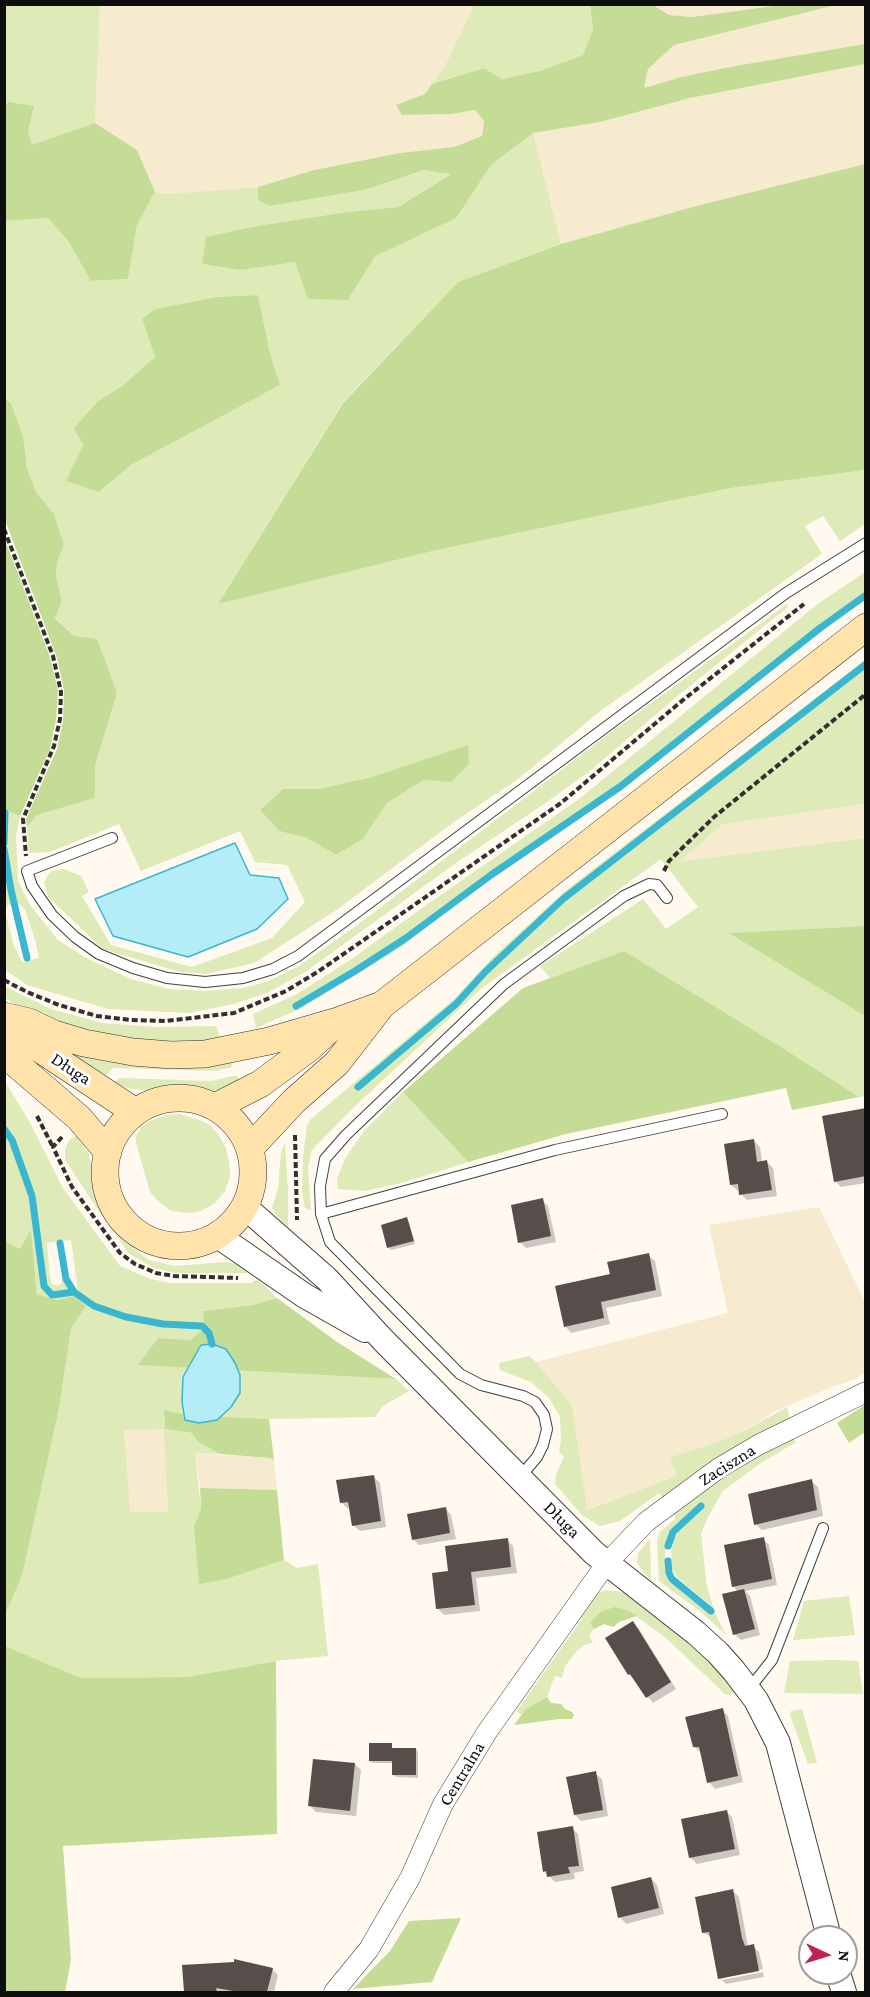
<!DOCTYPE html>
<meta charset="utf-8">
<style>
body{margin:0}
#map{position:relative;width:870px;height:1997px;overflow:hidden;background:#fff9f0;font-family:"Crimson Pro",serif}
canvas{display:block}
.frame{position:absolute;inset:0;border:6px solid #0e0e0e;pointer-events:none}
.north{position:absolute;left:798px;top:1925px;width:60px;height:60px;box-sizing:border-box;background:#fff;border:2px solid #9f9f9f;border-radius:50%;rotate:94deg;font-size:16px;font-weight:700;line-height:24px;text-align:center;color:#0e0e0e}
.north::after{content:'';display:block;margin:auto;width:21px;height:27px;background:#c2234e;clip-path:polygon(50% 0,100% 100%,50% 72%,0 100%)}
</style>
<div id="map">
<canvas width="870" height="1997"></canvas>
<div class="frame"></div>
<div class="north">N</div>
</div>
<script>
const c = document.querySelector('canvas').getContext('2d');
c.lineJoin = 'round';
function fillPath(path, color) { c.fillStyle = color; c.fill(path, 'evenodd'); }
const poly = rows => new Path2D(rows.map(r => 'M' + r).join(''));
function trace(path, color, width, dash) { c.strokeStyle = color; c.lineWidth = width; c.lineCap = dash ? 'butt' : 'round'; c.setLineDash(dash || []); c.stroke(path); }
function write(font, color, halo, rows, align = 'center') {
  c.font = font + ' "Crimson Pro",serif'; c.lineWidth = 6; c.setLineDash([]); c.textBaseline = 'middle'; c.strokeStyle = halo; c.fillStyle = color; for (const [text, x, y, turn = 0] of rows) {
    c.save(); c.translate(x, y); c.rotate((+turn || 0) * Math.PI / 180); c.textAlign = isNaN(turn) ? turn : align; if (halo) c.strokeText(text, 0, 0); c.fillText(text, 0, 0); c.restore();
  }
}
fillPath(poly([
 [100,5,474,5,444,68,425,94,396,106,403,115,452,114,475,110,484,121,482,136,454,147,400,153,314,170,258,187,167,194,155,192,137,150,95,123],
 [653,5,781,5,692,17,669,15],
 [836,5,865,5,865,44,735,66,681,77,644,88,648,69,674,45],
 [865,64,865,164,696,206,561,244,533,133,600,122,690,98],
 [865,804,865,838,678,863,723,824],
 [819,1207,865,1302,865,1372,855,1379,827,1389,776,1411,744,1431,718,1442,670,1457,676,1476,586,1510,572,1406,536,1362,728,1313,709,1225],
 [165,1429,168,1512,129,1512,124,1430],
 [195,1453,271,1458,274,1460,277,1490,200,1488]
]), '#f6eacf');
fillPath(poly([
 [5,5,100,5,95,123,32,146,28,131,8,102,5,108],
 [474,5,590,5,593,29,583,55,543,70,502,79,484,68,432,84,444,68],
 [533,133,561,244,458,282,343,402,218,604,437,550,731,488,865,470,865,524,840,541,823,516,805,526,822,554,599,712,518,779,451,824,335,911,254,963,206,974,180,972,103,949,48,897,44,882,51,871,64,869,81,876,89,892,82,896,111,945,192,967,272,938,305,902,287,865,255,862,240,831,141,871,119,824,50,852,29,853,27,827,36,815,95,798,95,766,117,693,74,636,55,617,62,601,56,576,57,562,64,545,54,514,36,492,27,468,23,436,11,403,5,398,4,221,48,218,68,241,91,281,128,279,137,225,155,192,167,194,258,187,258,200,368,189,424,170,452,173,398,207,347,212,257,226,206,238,202,264,240,270,295,261,348,300,375,255,455,218,491,165],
 [258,295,270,353,280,385,131,465,99,492,67,481,83,445,75,428,97,402,122,386,155,357,142,319,155,309,216,297],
 [467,746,424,780,387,803,363,839,336,855,307,838,279,831,260,810,283,789,318,789,372,777],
 [865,572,865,600,791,655,625,788,476,888,400,948,302,1008,256,1028,253,1014,297,994,350,960,425,906,579,799,819,603],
 [787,604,788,607,675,698,590,771,547,802,456,863,305,972,267,993,233,1004,189,1013,108,1009,27,985,5,970,4,810,20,816,16,836,18,881,30,905,58,940,88,959,131,979,169,989,205,991,243,988,269,981,299,966,356,926,613,731],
 [18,903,25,909,36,943,39,958,22,962,14,946,5,911,8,905],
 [865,660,865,804,723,824,679,862,865,838,865,926,730,933,865,1016,865,1096,859,1097,624,951,550,978,540,966,643,899,666,929,698,907,661,859,482,988,353,1108,312,1150,308,1167,311,1210,305,1208,302,1191,303,1157,307,1125,311,1119,454,999,495,955,566,890],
 [4,986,51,1009,102,1023,156,1027,216,1026,222,1042,151,1043,111,1038,51,1021,23,1009,5,998],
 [60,1048,230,1059,233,1067,214,1071,114,1068,105,1075],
 [236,1075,242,1083,227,1090,205,1090,189,1086,169,1085,147,1091,127,1088,115,1082,119,1078,212,1081],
 [4,1080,29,1121,63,1188,120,1266,151,1279,170,1283,251,1283,257,1279,277,1298,253,1305,203,1311,206,1328,190,1340,158,1338,139,1365,396,1379,409,1391,383,1406,375,1417,269,1419,186,1415,164,1411,165,1429,192,1433,197,1441,220,1454,195,1453,201,1509,194,1526,227,1579,284,1560,297,1568,318,1564,328,1656,275,1661,187,1677,81,1678,5,1646,5,1615,22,1576,59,1409,71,1329,86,1306,74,1296,57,1300,37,1294,31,1231,20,1249,5,1241],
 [71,1240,78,1290,69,1278,62,1280,61,1284,58,1286,52,1284,50,1276,47,1243],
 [164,1429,168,1512,130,1512,124,1430],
 [403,1092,468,1162,402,1183,364,1191,338,1189,337,1178,346,1157,365,1130],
 [180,1114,202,1121,210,1125,218,1134,226,1148,229,1162,230,1176,225,1191,215,1203,201,1211,188,1213,171,1211,159,1202,150,1192,136,1143,136,1136,141,1127,150,1121,166,1115],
 [76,1136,89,1154,93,1182,102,1216,65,1160,65,1150,69,1140],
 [285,1144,288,1189,288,1227,280,1220,272,1208,278,1188,281,1152],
 [117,1236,149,1260,174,1266,226,1262,238,1264,252,1271,247,1273,175,1273,154,1268,128,1253],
 [529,1356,536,1362,572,1406,587,1510,676,1476,670,1457,718,1442,744,1431,787,1407,790,1420,663,1498,659,1493,620,1521,600,1526,582,1515,555,1484,556,1474,564,1457,559,1452,561,1440,560,1417,549,1398,531,1382,500,1370,499,1363],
 [793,1436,796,1442,761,1463,723,1491,708,1517,701,1534,707,1587,715,1613,726,1635,701,1612,659,1581,657,1540,660,1532,676,1518,673,1513,724,1473],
 [699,1503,702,1508,677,1533,673,1540,671,1546,672,1569,677,1577,710,1605,713,1610,708,1612,683,1593,666,1575,665,1553,671,1530],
 [650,1539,651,1581,644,1573,637,1562,638,1553],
 [605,1590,624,1592,691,1643,721,1673,736,1693,726,1695,666,1638,629,1611,600,1612,590,1623,594,1629,589,1635,593,1643,586,1644,577,1651,565,1666,562,1678,555,1676,554,1678,547,1697,526,1709,521,1715,517,1711,582,1619,576,1615,596,1594],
 [849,1596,855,1635,793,1640,804,1601],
 [837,1660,858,1661,863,1694,784,1693,790,1661],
 [802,1709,817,1763,808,1764,790,1715,791,1711]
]), '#deeab8');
fillPath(poly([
 [590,5,653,5,669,15,692,17,781,5,836,5,674,45,648,69,644,88,681,77,735,66,865,44,865,64,690,98,600,122,533,133,491,165,456,218,375,256,348,300,308,299,295,262,240,270,202,264,206,237,257,226,347,212,398,207,451,174,424,170,368,189,270,206,258,200,258,187,314,170,400,153,454,147,482,136,484,121,475,110,452,114,402,115,396,105,425,94,432,84,484,68,502,79,543,70,583,55,593,29],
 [8,102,34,106,28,131,32,145,95,123,137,150,155,192,137,225,128,279,91,281,68,241,48,218,5,221,4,108],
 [865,164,865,470,731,488,437,550,218,604,343,403,458,282,561,244,696,206],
 [258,295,270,353,280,385,131,465,99,492,66,481,83,445,74,428,97,402,122,386,155,357,142,319,155,309,216,297],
 [4,398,11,403,23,436,27,468,36,492,54,514,64,545,57,562,56,576,62,601,55,618,74,636,97,639,117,693,95,766,95,798,37,815,27,827,26,819,57,749,63,721,64,690,57,658,47,631,5,520],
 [4,537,50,657,58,691,56,720,50,749,20,816,5,810],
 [468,745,469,764,451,782,424,780,387,803,363,839,336,855,307,838,279,831,260,810,283,789,318,789,372,777],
 [865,926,865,1016,729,933],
 [624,951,784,1049,859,1097,792,1110,786,1088,566,1134,468,1162,403,1092,523,988],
 [31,1230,37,1294,57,1300,74,1296,86,1306,71,1329,59,1409,22,1576,5,1615,5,1241,20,1249],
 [277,1298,337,1342,396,1379,138,1365,158,1338,190,1340,205,1328,203,1311,253,1305],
 [865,1405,865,1432,849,1443,837,1423],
 [164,1410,186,1415,269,1419,274,1460,270,1458,220,1454,197,1441,192,1433,165,1429],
 [200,1488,277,1490,284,1560,227,1579,199,1584,194,1526,201,1509],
 [615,1607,629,1611,637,1616,619,1622,613,1627,604,1624,594,1629,590,1623,600,1612],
 [5,1646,81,1678,187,1677,276,1661,277,1834,63,1846,71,1960,65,1992,5,1992],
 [547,1697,551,1703,561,1704,565,1709,572,1712,574,1715,572,1719,559,1719,514,1725,526,1709],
 [461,1918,432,1982,353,1989,390,1951,409,1921]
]), '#c5dc97');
const water = poly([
 [235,843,250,875,279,878,288,899,257,929,188,957,113,936,95,899,235,843],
 [212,1344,226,1349,235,1363,240,1375,240,1393,231,1407,217,1420,199,1423,185,1420,182,1402,183,1377,201,1345,212,1344]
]);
fillPath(water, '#b4edf7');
trace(water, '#39b6d0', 1.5);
fillPath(poly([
 [866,1109,866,1183,841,1187,835,1181],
 [754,1141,760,1147,762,1162,767,1162,773,1168,777,1196,747,1200,741,1194,740,1190,738,1191,731,1185],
 [542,1200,548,1206,556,1242,526,1248,520,1242],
 [407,1219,409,1222,415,1244,391,1250,389,1248,383,1226],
 [648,1255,655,1261,662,1296,606,1308,610,1324,571,1333,565,1326,611,1275],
 [373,1476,380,1483,386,1527,360,1531,353,1525,351,1508,347,1508,341,1502],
 [811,1481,818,1487,823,1516,762,1530,755,1524],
 [445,1508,451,1515,456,1539,419,1545,413,1539],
 [763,1539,769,1545,777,1585,745,1591,750,1596,760,1635,741,1640,734,1634,738,1592,733,1586],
 [507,1540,513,1546,517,1573,476,1578,480,1611,444,1615,438,1609,450,1572],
 [633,1623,639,1629,676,1689,653,1703,629,1674,607,1639],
 [722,1710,728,1716,743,1782,715,1789,709,1782,702,1753,694,1747],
 [391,1745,394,1750,416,1749,418,1752,418,1778,396,1777,393,1775,393,1763,373,1763,370,1761],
 [355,1764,361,1770,356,1816,316,1812,310,1806],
 [595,1773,602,1779,608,1816,581,1821,575,1815],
 [726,1811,732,1817,740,1855,697,1864,691,1858,683,1820],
 [572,1828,578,1834,584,1871,574,1873,575,1879,555,1882,544,1871],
 [651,1878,657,1885,664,1914,626,1924,620,1917],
 [733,1891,739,1897,748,1947,753,1946,759,1952,763,1969,722,1977,722,1980,763,1972,764,1977,726,1984,720,1978,712,1938,703,1932],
 [235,1963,272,1969,278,1975,274,1992,221,1992,191,1986]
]), '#0003');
trace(poly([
 [4,843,5,813],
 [4,849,11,890,27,958],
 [296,1006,355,971,406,938,491,875,621,786,820,628,866,595],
 [358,1087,456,1004,485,972,563,899,866,664],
 [4,1129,12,1140,32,1196,44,1286,52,1295,74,1292],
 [60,1243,66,1279,74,1292,94,1306,126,1317,163,1324,202,1326,209,1333,212,1344],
 [668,1546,673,1532,701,1506],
 [668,1561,669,1573,672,1579,711,1611]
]), '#39b6d0', 7);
fillPath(poly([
 [866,1108,866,1176,834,1182,822,1116],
 [754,1139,757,1162,767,1160,772,1190,739,1195,738,1184,730,1185,724,1144],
 [543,1198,551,1236,518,1243,511,1205],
 [407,1217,414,1241,387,1248,381,1225],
 [649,1253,656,1290,601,1302,604,1318,564,1327,555,1286,610,1274,607,1262],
 [374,1475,381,1521,352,1526,348,1502,340,1503,336,1480],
 [812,1479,817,1510,754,1525,748,1494],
 [446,1507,450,1533,412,1540,407,1514],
 [764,1537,772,1579,732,1587,724,1545],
 [508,1538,511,1567,471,1572,475,1605,436,1609,432,1573,448,1571,445,1546],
 [744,1589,755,1629,733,1635,722,1594],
 [633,1621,671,1682,646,1698,630,1674,628,1675,605,1638],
 [723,1708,738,1776,707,1783,699,1747,693,1747,685,1717],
 [369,1743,392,1743,392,1748,416,1748,416,1775,392,1775,392,1761,369,1761],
 [313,1759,355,1763,350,1811,308,1806],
 [596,1771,603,1810,574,1815,566,1777],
 [727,1810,735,1849,689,1858,681,1819],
 [573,1826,579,1866,568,1867,570,1873,547,1877,546,1871,543,1872,537,1832],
 [651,1877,659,1908,618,1918,611,1887],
 [733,1889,742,1938,745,1946,754,1944,759,1971,718,1979,709,1932,702,1933,695,1897],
 [234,1959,273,1968,267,1992,239,1992,216,1988,217,1992,184,1992,182,1965,234,1962]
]), '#574d4b');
const service = poly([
 [112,838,27,871,32,886,52,915,75,937,99,954,133,968,167,978,205,982,243,978,273,969,298,956,786,593,866,543],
 [321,1214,555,1150,722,1114],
 [520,1477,537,1457,543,1445,547,1429,544,1415,535,1402,523,1396,481,1385,460,1374,330,1242,321,1214,320,1186,325,1159,346,1135,504,984,624,896,649,884,657,885,667,898],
 [749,1689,772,1660,823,1528]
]);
const minor = poly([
 [334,1992,369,1949,410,1878,443,1804,487,1732,606,1564,646,1522,719,1468,758,1445,866,1392]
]);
const tertiary = poly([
 [245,1207,327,1279,383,1340,594,1553,696,1633,718,1653,734,1671,756,1700,778,1743,829,1937],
 [218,1236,305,1296,365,1330],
 [838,1973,844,1992]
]);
const secondary = poly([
 [4,1016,29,1022,54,1034,84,1043,133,1052,171,1055,205,1054,269,1041,338,1021,382,1005],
 [4,1032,37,1047,134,1111],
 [4,1048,15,1063,79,1118,108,1152],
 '105 1172a74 74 0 1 1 148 0a74 74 0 1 1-148 0Z',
 [215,1107,260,1084,309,1048,335,1024],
 [250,1148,294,1101,337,1063,382,1005,866,627]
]);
trace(service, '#414141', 12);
trace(minor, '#414141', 21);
trace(tertiary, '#414141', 26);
trace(secondary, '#303030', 28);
trace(poly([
 [4,529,53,656,61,692,60,719,54,746,23,819,26,856],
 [664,871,669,861,714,817,866,694],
 [4,980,27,992,59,1005,97,1016,131,1020,166,1021,234,1013,286,991,319,971,561,803,683,700,804,604],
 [37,1116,53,1147],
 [295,1135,297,1220],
 [62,1137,53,1147,72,1187,120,1253,135,1264,156,1273,174,1276,238,1278]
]), '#303030', 4, [6, 3]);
trace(service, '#fff', 10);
trace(minor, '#fff', 20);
trace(tertiary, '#fff', 24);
trace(secondary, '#ffe3ab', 27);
write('18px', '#0e0e0e', '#fff', [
 ["Długa",71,1069,33],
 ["Zaciszna",727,1465,-32],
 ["Długa",562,1520,45],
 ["Centralna",462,1774,-59]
]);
</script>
